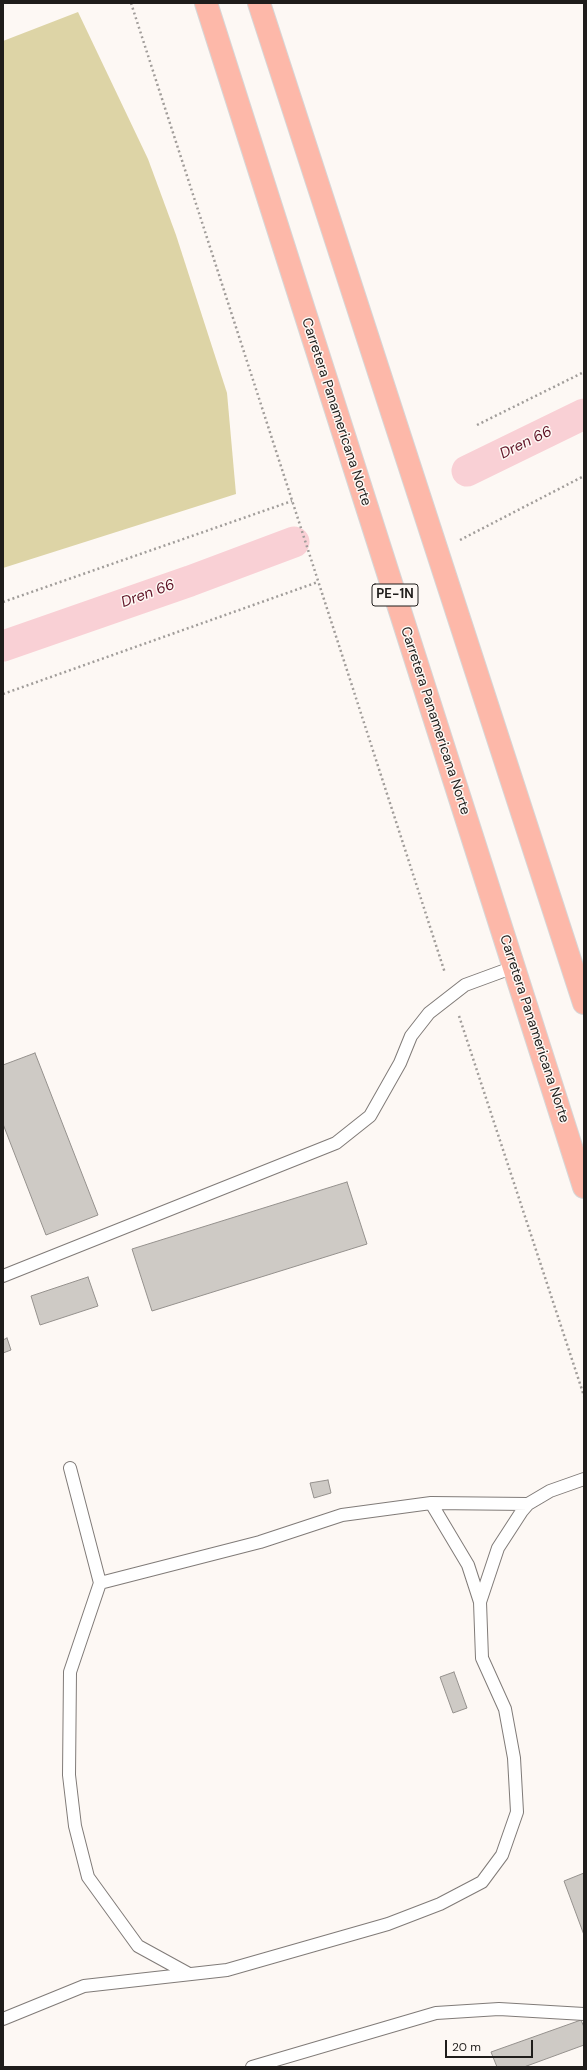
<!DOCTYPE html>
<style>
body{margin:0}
#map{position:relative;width:587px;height:2070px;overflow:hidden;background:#fdf8f4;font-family:"DM Sans",sans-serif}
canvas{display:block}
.frame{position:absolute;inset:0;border:4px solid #1f1d1b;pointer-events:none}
.scale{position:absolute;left:445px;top:2040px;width:88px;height:18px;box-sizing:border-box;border:2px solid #1f1d1b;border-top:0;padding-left:5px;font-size:12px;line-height:14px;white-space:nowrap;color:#1f1d1b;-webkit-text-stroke:3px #fdf8f4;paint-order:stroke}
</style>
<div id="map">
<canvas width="587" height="2070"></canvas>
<div class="frame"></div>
<div class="scale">20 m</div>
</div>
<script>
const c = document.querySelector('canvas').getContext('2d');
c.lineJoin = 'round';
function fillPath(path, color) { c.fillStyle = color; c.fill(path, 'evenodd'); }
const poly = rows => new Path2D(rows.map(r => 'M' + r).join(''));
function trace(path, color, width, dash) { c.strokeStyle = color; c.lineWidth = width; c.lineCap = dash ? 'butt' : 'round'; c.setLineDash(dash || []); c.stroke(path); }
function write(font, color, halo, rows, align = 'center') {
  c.font = font + ' "DM Sans",sans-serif'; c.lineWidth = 3; c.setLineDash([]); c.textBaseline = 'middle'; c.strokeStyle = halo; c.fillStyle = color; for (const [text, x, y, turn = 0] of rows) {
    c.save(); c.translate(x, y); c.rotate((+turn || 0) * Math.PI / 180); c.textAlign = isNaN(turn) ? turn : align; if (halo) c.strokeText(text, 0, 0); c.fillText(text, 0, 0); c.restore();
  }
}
fillPath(poly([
 [78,12,148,159,176,235,227,393,236,494,3,568,3,41]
]), '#ddd4a6');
trace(poly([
 [467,471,584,414],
 [3,646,190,581,294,542]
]), '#f9d0d5', 31);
const building = poly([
 [35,1053,98,1215,46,1235,3,1124,3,1065,35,1053],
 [347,1182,367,1244,152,1311,132,1249,347,1182],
 [88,1277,98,1306,40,1325,31,1296,88,1277],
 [7,1338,11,1350,3,1353,3,1340,7,1338],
 [328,1480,331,1493,314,1498,310,1483,328,1480],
 [454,1672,467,1708,453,1713,440,1677,454,1672],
 [584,1873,584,1935,564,1881,584,1873],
 [581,2020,584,2027,584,2045,524,2067,497,2067,491,2052,581,2020]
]);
fillPath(building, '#cecac5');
trace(building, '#95918d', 1);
const service = poly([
 [3,1276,336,1143,370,1116,400,1063,411,1036,429,1013,465,985,514,967],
 [70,1468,100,1583,70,1672,69,1775,75,1826,88,1877,138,1946,189,1974],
 [431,1503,468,1565,480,1602],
 [100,1583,260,1542,342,1515,431,1503,528,1504],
 [3,2019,84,1986,227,1970,388,1924,440,1904,482,1882,502,1855,517,1812,514,1758,505,1709,482,1658,480,1602,498,1548,522,1511,528,1504,550,1491,584,1479],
 [252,2067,436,2013,499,2009,584,2014]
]);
const motorway = poly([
 [206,3,584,1187],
 [259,3,584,1003]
]);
trace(service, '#807b78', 14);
trace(motorway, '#d7d6d6', 24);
trace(poly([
 [131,3,445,973],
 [477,425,584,372],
 [460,540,584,476],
 [3,602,292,501],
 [3,694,318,582],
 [459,1016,584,1396]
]), '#a19d9a', 2.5, [2, 3]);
trace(service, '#fff', 12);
trace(motorway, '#fdb8a9', 22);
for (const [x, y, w] of [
 [395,595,46]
]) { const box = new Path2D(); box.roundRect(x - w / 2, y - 11, w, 22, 3); c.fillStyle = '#fdf8f4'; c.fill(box); trace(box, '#1f1d1b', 1); }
write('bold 13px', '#1f1d1b', null, [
 ["PE-1N",395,595]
]);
write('14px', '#1f1d1b', '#fdf8f4', [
 ["Carretera Panamericana Norte",336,412,72],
 ["Carretera Panamericana Norte",435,721,72],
 ["Carretera Panamericana Norte",534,1029,72]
]);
write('italic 15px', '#611528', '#fdf8f4', [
 ["Dren 66",526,443,-26],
 ["Dren 66",148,594,-20]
]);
</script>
